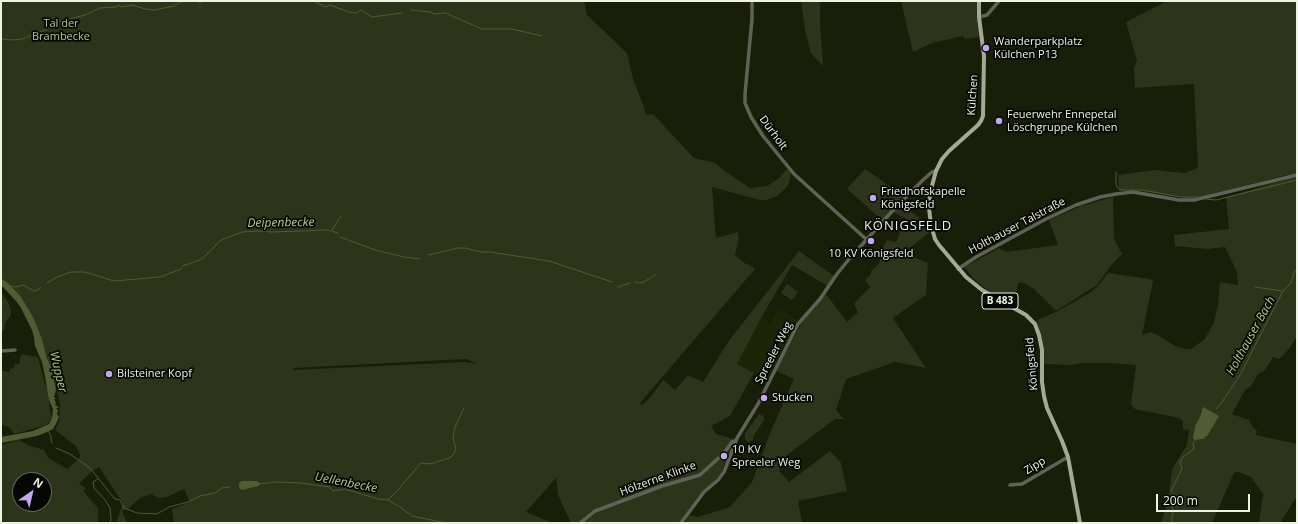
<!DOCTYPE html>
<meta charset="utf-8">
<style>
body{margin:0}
#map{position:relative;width:1298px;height:524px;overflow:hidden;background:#181e08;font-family:"Open Sans",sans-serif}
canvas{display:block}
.frame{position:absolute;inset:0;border:2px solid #eef3e4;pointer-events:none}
.north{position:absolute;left:12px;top:472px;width:40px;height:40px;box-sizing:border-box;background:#050702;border:1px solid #62655c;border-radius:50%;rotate:34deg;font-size:11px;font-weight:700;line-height:16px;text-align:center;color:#eef3e4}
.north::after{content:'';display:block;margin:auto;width:14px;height:18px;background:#c3a7f2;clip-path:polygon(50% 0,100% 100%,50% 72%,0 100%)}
.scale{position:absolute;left:1156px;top:494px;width:94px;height:18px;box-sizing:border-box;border:2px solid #eef3e4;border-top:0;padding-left:5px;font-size:12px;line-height:14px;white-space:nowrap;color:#eef3e4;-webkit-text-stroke:3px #050702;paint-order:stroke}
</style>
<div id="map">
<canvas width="1298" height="524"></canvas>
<div class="frame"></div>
<div class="north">N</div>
<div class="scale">200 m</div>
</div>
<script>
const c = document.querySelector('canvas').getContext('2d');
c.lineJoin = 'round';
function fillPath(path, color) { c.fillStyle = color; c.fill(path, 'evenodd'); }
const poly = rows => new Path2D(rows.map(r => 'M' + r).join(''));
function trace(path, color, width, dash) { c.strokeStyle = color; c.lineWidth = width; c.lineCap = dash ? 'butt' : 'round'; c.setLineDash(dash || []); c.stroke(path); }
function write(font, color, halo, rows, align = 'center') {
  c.font = font + ' "Open Sans",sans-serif'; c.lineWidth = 3.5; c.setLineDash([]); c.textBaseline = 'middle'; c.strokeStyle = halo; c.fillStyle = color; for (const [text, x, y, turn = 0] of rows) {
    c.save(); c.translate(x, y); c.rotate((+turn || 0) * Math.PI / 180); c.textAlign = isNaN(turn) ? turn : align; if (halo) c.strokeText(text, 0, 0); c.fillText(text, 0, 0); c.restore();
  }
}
fillPath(poly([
 [778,309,798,320,788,337,788,338,768,378,754,373,737,364,761,318,770,323]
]), '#1e2507');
fillPath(poly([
 [1,1,584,1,587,15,627,53,633,79,644,107,646,115,653,114,694,158,715,163,729,174,750,188,767,186,778,179,787,169,791,173,789,183,785,189,777,196,766,200,760,200,712,187,716,238,738,232,738,237,739,237,735,255,747,265,748,264,755,269,640,403,642,405,649,399,663,380,675,390,688,375,703,382,728,342,799,251,834,276,828,286,792,265,761,318,737,364,754,373,730,416,711,426,716,434,734,439,721,473,680,523,571,523,558,495,556,478,526,512,553,523,174,523,172,509,190,502,184,489,167,497,158,498,151,494,140,498,129,508,122,511,127,523,116,523,123,503,99,467,91,472,79,484,86,488,83,491,98,508,98,523,1,523,1,445,19,440,28,445,44,450,48,458,67,469,79,459,80,456,79,452,76,446,55,430,59,422,60,404,53,376,40,334,4,280,1,278,1,175,2,145,1,144],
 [466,359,477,364,465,362,292,370,294,368],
 [20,480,44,480,44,504,20,504],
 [801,1,820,1,820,24,823,66,811,53,805,30],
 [901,1,977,1,980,37,965,39,963,36,932,43,913,52],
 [1167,1,1297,1,1297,336,1289,349,1279,359,1273,357,1265,370,1258,374,1251,386,1245,390,1232,414,1249,420,1252,426,1257,431,1256,435,1297,444,1297,496,1280,523,1259,523,1263,494,1251,477,1239,472,1235,472,1233,475,1212,523,1161,523,1168,501,1172,469,1187,445,1189,430,1183,429,1183,421,1179,418,1135,409,1131,404,1136,365,1109,363,1082,363,1071,365,1044,364,1043,345,1037,320,1058,311,1091,292,1098,286,1108,273,1150,279,1153,281,1142,335,1150,332,1156,334,1175,346,1185,349,1191,349,1205,339,1214,322,1218,305,1220,282,1238,285,1237,272,1225,247,1207,249,1175,246,1174,235,1229,229,1226,197,1288,179,1287,175,1199,197,1186,198,1135,190,1119,191,1118,175,1155,170,1184,173,1198,168,1194,84,1135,88,1134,68,1137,61,1126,22],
 [1200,417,1213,428,1208,435,1201,440,1193,437,1195,426],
 [865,169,904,196,899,203,928,224,930,232,903,253,928,263,926,295,893,318,926,368,895,362,846,379,836,410,844,419,835,419,787,455,779,471,789,482,830,451,841,463,847,491,798,501,802,523,685,523,689,515,698,517,730,507,752,482,770,433,794,379,776,371,801,324,826,294,847,322,858,312,854,304,870,287,865,280,871,274,871,271,879,264,880,260,878,256,883,247,887,240,896,242,906,219,893,212,882,220,847,189],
 [1113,197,1114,239,1122,254,1112,264,1097,285,1056,311,1034,289,1026,284,1019,282,1011,304,987,290,974,279,964,267,999,248,1006,252,1058,245,1049,220,1081,206],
 [787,284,798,292,792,300,781,293],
 [1,292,8,302,11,310,11,315,5,323,4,331,1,331],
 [21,354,38,357,45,384,48,388,50,412,52,418,46,425,14,434,10,428,1,424,1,370,9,372,11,368,13,369,15,364,19,364],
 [759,414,762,416,763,414,764,420,753,437,753,440,748,443,745,438,745,433]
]), '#2d3419');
fillPath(poly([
 [1,278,9,284,21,297,33,317,42,339,47,358,52,370,56,390,54,397,56,399,54,399,56,403,55,405,59,407,57,408,56,409,58,410,57,415,59,416,57,422,53,429,47,432,37,436,1,443,1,437,33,431,49,424,52,418,53,409,49,400,45,376,42,362,35,346,34,337,32,330,21,308,16,301,1,285],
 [1203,407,1219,416,1208,435,1203,439,1194,440,1193,437,1195,426,1200,417],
 [242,481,257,481,260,483,259,486,241,490,239,487,239,483]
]), '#515b34');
trace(poly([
 [198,1,200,3,202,1],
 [314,1,325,7,330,5,349,12,357,13,361,10,372,17,402,13],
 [411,10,430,12,435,14,445,13,450,15,482,29,512,29,542,36],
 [1,39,13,40,22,39,45,30,58,22,85,15,100,8,116,7,119,5,121,7,132,5,145,9,154,10,174,6,181,2,188,1],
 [1116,172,1116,184,1117,187,1121,190,1142,190,1181,197,1197,197],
 [1206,199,1216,200,1297,180],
 [332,230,341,216],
 [340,237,375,250,404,257,420,259],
 [429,255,458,248,465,248,481,252,490,252,549,261,612,282],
 [635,282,639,283,644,282,656,274],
 [47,283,57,277,71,272,85,272,114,281,160,277,181,269,184,265,186,265,202,259,221,240,242,232,258,231,272,232,328,230,338,233],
 [10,286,16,287,23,285,34,291,38,290,41,287],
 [618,287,630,283],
 [1255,287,1282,291],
 [1216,409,1220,405,1240,375,1283,291,1291,283,1294,273,1297,269],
 [48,431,51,436,51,440,52,443],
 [56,448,70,454,90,468,115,499,120,500,124,508,137,513,157,514,169,507,188,502,200,496,215,493,222,488,230,487],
 [98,479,93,482,94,488,105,500,110,508,111,519,110,523],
 [259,484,276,482,301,483,329,487,333,491,345,489,378,499,388,500,397,491,421,463,430,464,449,458,452,456,456,450,453,438,455,427,464,408],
 [388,500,400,507,412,516,446,523],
 [1172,523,1172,516,1173,513,1172,505,1174,499,1174,494,1171,491,1182,469,1180,462,1183,457,1194,449,1193,443,1196,440]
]), '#515b34', 1);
trace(poly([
 [752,1,752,19,745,94,745,103,751,117,763,136,794,174,867,240],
 [979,17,987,15,999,1],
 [958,269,976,257,1046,219,1076,205,1100,197,1116,194,1133,192,1179,200,1194,200,1297,175],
 [1,351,15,350],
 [1010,485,1022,484,1068,457],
 [580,523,595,511,662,486,700,475,724,453,732,442,735,441],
 [681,523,704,492,718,480,724,472,737,438,758,404,798,324,820,299,837,274,850,258,896,207,923,180,932,172,936,171]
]), '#5f6257', 3.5);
trace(poly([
 [979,1,979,17,984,56,983,116,981,121,978,125,949,151,942,159,936,171,930,193,929,208,931,225,935,239,939,245,966,277,982,290,1026,315,1035,324,1039,335,1042,350,1042,382,1044,396,1047,408,1062,441,1068,457,1080,523]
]), '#a3aa93', 4);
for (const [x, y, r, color] of [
 [986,48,4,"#c3a7f2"],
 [999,121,4,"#c3a7f2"],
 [873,198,4,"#c3a7f2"],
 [871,241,4,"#c3a7f2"],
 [109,374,4,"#c3a7f2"],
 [764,398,4,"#c3a7f2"],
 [724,456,4,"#c3a7f2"]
]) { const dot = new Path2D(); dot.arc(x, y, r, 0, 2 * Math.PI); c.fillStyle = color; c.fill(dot); trace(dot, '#050702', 1.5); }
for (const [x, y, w] of [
 [1000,301,36]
]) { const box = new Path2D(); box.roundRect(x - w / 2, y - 8, w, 16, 3); c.fillStyle = '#050702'; c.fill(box); trace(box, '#eef3e4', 1); }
write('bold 10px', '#eef3e4', null, [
 ["B 483",1000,301]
]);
write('11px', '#b7c988', '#050702', [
 ["Tal der",61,24],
 ["Brambecke",61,37]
]);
write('11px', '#eef3e4', '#050702', [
 ["Wanderparkplatz",994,42],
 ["Külchen P13",994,55],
 ["Feuerwehr Ennepetal",1007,115],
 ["Löschgruppe Külchen",1007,128],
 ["Friedhofskapelle",881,192],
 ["Königsfeld",881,205],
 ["10 KV Königsfeld",871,254,"center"],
 ["Bilsteiner Kopf",117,374],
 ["Stucken",772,398],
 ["10 KV",732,450],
 ["Spreeler Weg",732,463]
], 'left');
write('11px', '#eef3e4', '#050702', [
 ["Külchen",973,95,-86],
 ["Dürholt",773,133,54],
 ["Holthauser Talstraße",1017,226,-28],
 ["Spreeler Weg",774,353,-63],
 ["Königsfeld",1032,364,-95],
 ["Zipp",1035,466,-31],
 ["Hölzerne Klinke",658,479,-20]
]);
write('italic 12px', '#b8ca88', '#050702', [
 ["Deipenbecke",281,223,-1],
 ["Holthauser Bach",1251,336,-61],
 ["Wupper",58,372,77],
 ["Uellenbecke",346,483,11]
]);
c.letterSpacing = '1px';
write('13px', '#eef3e4', '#050702', [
 ["KÖNIGSFELD",908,226]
]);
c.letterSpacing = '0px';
</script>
